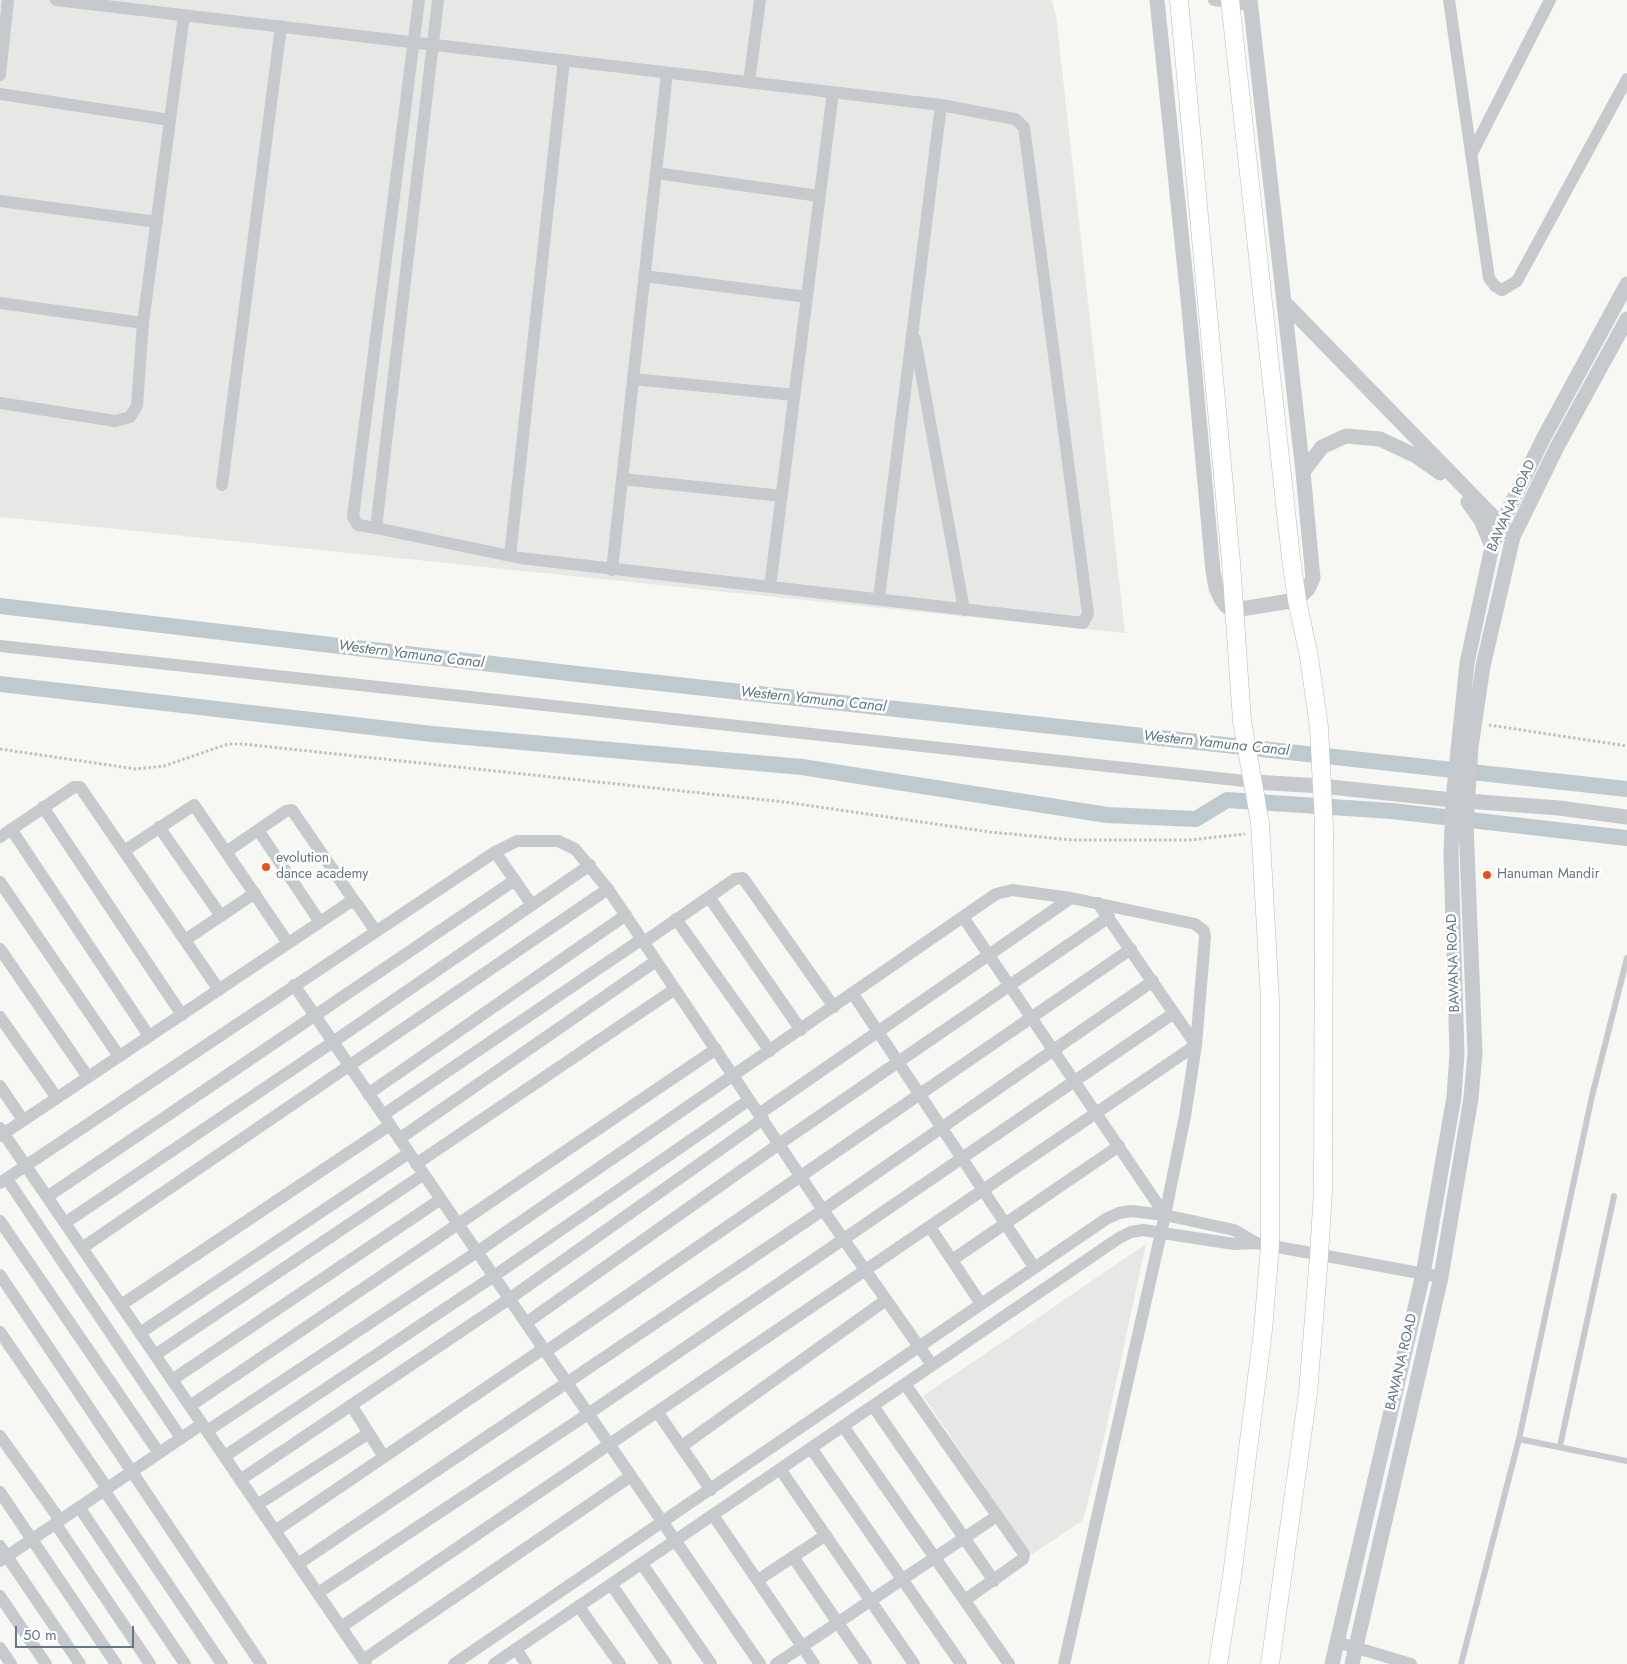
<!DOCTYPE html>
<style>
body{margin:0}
#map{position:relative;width:1627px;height:1664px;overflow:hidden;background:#f7f7f3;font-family:Jost,sans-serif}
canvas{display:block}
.scale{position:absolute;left:15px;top:1626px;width:119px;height:22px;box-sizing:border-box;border:2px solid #647786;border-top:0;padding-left:6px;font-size:15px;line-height:18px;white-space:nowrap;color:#647786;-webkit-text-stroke:4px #fff;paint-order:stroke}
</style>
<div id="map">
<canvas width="1627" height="1664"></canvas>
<div class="scale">50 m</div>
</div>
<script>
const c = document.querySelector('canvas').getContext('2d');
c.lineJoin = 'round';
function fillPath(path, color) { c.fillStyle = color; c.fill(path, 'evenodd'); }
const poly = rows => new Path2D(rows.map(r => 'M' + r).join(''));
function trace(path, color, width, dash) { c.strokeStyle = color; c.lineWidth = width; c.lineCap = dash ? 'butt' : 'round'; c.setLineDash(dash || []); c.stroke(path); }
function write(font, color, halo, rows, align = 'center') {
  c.font = font + ' Jost,sans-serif'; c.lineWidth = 5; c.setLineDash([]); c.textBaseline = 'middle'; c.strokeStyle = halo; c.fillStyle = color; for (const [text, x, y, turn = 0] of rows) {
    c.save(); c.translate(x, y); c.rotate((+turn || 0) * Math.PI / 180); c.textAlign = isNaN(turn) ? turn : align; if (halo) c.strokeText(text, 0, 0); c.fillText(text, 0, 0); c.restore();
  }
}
fillPath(poly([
 [0,0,1052,0,1056,16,1125,633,0,517],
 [1146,1244,1102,1447,1083,1520,1031,1555,923,1396]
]), '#e7e8e6');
trace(poly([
 [0,606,577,674,1627,789],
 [0,684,432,734,802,767,1107,815,1196,819,1227,800,1392,811,1627,838]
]), '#bfcacf', 16);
const secondary = poly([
 [1179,0,1231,562,1242,721,1260,823,1270,1000,1270,1246,1263,1330,1232,1576,1218,1664],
 [1230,0,1291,558,1297,600,1309,657,1319,727,1324,828,1323,1190,1319,1256,1308,1393,1270,1664]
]);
trace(secondary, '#b6bcc0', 19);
trace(poly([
 [1489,725,1627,746],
 [0,749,136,769,164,766,228,744,243,744,785,802,990,832,1073,840,1189,840,1245,834]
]), '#bdc0c2', 3, [2.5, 2.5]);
trace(poly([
 [1519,1439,1592,1096,1627,958],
 [1560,1446,1614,1196],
 [1461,1664,1519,1439,1627,1461]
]), '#c6cacd', 6);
trace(poly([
 [56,0,941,105,1015,119,1024,127,1088,614,1083,623,520,558,376,528],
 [419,0,353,517,358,525,376,528,438,0],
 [1214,0,1251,5],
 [1449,0,1489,278,1495,286,1502,290,1517,281,1627,79],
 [0,75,8,0],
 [749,82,760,0],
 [0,94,170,120],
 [1471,155,1550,0],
 [656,173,819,196],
 [0,201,157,222],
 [644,276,807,297],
 [0,303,143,323],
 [915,339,964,610],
 [633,379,794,395],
 [0,403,115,421,130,417,137,406,143,323,184,15],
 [622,479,782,496],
 [222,485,281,26],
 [510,556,564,60],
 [612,570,667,73],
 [770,587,833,92],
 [879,598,941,105],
 [0,646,1254,782],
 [43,807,182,1015],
 [159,827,221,916],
 [11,829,149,1036],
 [258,830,320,922],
 [0,837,74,787,80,787,219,990],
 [124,851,194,805,288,943],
 [226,852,286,811,292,810,355,902],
 [495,852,532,905],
 [0,882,119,1056],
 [709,897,801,1030],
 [963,917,1165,1215],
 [676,919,770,1051],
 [185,940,255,893],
 [644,942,735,879,743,878,834,1007],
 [0,949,88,1077],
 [294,985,760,1664],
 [853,994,1034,1267],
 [0,1017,57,1098],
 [0,1086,23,1120],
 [368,1094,626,915],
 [759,1114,1071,898],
 [383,1115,642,939],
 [0,1128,366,1664],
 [0,1136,350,902,357,904,375,930],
 [399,1139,656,961],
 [416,1164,675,989],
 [7,1179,181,1438],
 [0,1183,495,852,517,841,558,841,575,849,608,889,823,1210,932,1365],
 [47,1197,515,880],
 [0,1221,159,1453],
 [65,1223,333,1042,590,865],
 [930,1227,981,1304],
 [82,1248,608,889],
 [952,1260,1119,1146],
 [0,1275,261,1664],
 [121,1305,390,1125],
 [526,1323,779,1144,1109,917],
 [0,1332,107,1488],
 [140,1333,409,1153],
 [545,1352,1131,949],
 [155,1355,424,1174],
 [172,1380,441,1199],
 [905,1384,1024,1554,1023,1559,965,1600],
 [351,1405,384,1457],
 [190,1406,716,1049],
 [873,1406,994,1581],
 [658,1413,711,1490],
 [843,1426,1009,1664],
 [207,1431,477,1252,996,894,1012,890,1071,898,1195,924,1204,931,1205,937,1196,1045,1185,1116,1165,1215,1064,1664],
 [0,1436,60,1520],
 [682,1446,886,1300],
 [811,1448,961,1664],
 [225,1456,494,1276,749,1100],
 [780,1469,914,1664],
 [240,1480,509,1299,763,1119],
 [104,1490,222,1664],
 [0,1492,116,1664],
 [257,1505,369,1433],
 [79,1507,185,1664],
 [713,1515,814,1664],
 [55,1523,150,1664],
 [275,1531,543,1349],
 [0,1546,80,1664],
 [793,1557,866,1664],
 [0,1561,202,1424],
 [298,1564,823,1210,1153,981],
 [642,1564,711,1664],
 [758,1580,826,1535],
 [611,1584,666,1664],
 [318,1593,588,1414,1174,1013],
 [0,1596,46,1664],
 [579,1607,620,1664],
 [341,1627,1196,1045,1098,903],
 [1337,1642,1411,1664],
 [0,1648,11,1664],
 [516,1649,526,1664],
 [363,1660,631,1476],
 [454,1664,1106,1219,1119,1213,1131,1211,1165,1215,1234,1230,1256,1243],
 [494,1664,1119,1238,1131,1232,1143,1230,1234,1244,1256,1243,1441,1277],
 [776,1664,997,1516]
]), '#c6cacd', 12);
trace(poly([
 [1157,0,1189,309,1213,571,1216,588,1221,599,1226,606,1234,610,1297,600,1308,589,1313,578,1303,472,1250,0],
 [1284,302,1508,532],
 [1303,472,1322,447,1346,436,1380,439,1416,456,1440,473],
 [1468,502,1481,520,1492,547],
 [1254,782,1321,786,1453,800,1559,808,1627,817],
 [1332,1664,1423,1274,1454,1097,1457,1053,1451,854,1453,800,1467,663,1492,547,1501,525,1543,439,1627,284],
 [1352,1664,1441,1277,1471,1098,1475,1053,1466,824,1471,747,1483,666,1513,537,1557,447,1627,319]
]), '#c6cacd', 15);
trace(secondary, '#fff', 18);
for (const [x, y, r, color] of [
 [266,867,5,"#ed4c1c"],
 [1487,875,5,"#ed4c1c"]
]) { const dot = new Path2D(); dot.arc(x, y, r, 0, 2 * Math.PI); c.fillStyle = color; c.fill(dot); trace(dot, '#fff', 2); }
write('14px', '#647786', '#fff', [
 ["BAWANA ROAD",1512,506,-66],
 ["BAWANA ROAD",1454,963,-92],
 ["BAWANA ROAD",1402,1362,-77]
]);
write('14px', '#647786', '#fff', [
 ["evolution",276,859],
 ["dance academy",276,875],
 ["Hanuman Mandir",1497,875]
], 'left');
write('italic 15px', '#5f7983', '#fff', [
 ["Western Yamuna Canal",411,655,7],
 ["Western Yamuna Canal",813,700,6],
 ["Western Yamuna Canal",1216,744,6]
]);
</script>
